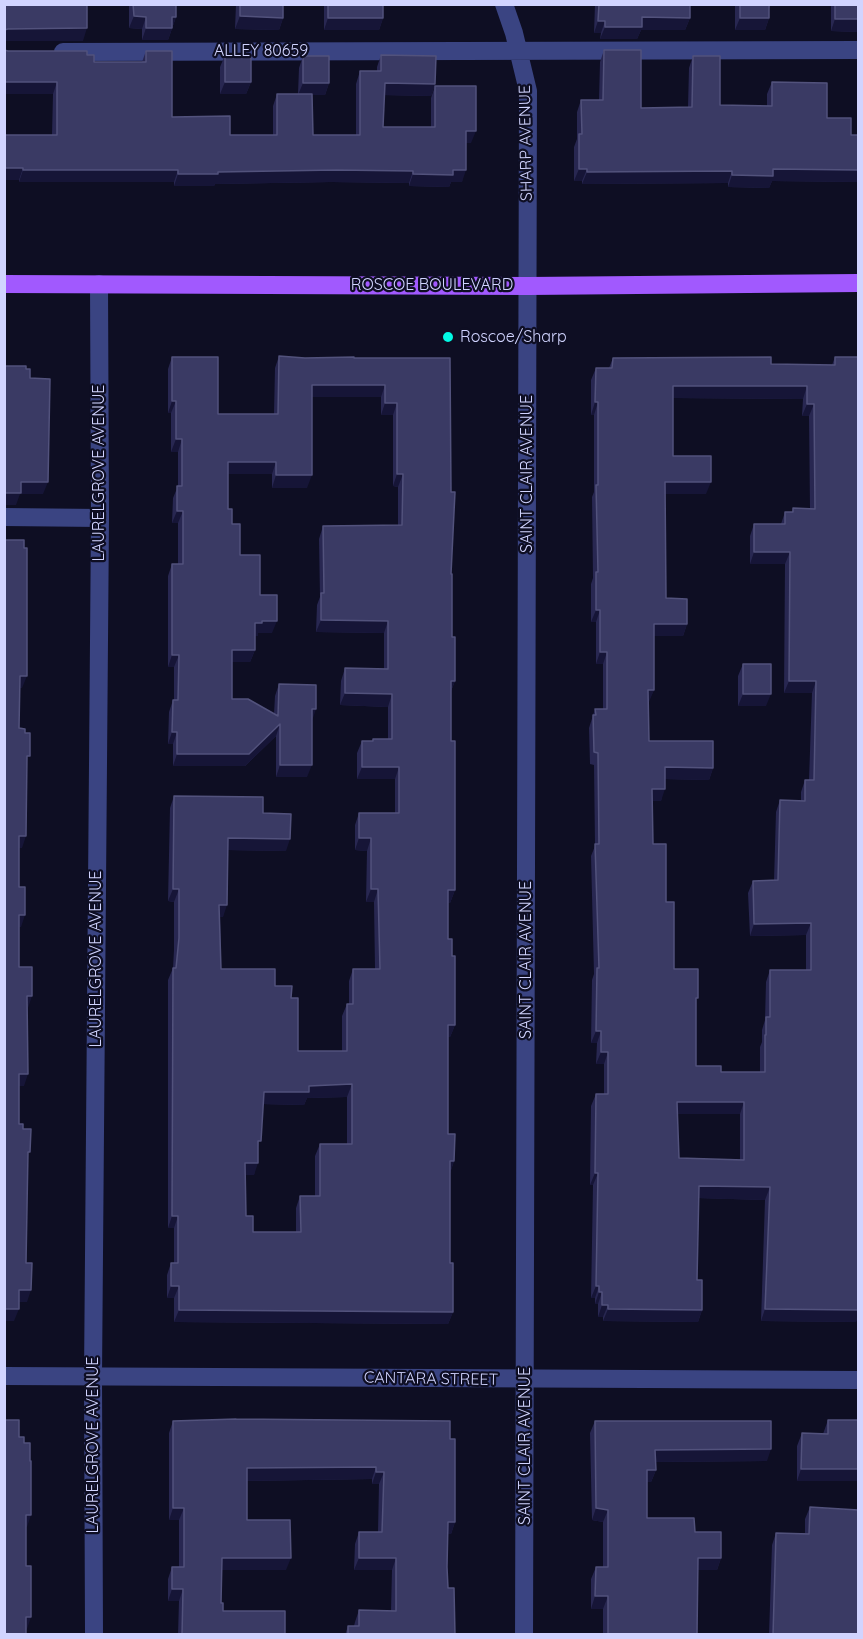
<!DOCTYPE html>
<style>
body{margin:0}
#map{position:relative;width:863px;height:1639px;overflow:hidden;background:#0e0e23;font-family:Quicksand,sans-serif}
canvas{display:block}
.frame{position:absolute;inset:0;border:6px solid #d1d4ff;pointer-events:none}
</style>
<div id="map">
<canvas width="863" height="1639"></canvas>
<div class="frame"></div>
</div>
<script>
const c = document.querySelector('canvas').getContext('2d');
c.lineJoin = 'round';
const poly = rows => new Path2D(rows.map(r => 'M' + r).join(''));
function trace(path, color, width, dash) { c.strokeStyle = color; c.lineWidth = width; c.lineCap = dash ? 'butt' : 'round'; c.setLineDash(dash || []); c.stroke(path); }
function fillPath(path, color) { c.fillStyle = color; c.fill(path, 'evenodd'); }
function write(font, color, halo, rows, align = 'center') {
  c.font = font + ' Quicksand,sans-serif'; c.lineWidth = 4.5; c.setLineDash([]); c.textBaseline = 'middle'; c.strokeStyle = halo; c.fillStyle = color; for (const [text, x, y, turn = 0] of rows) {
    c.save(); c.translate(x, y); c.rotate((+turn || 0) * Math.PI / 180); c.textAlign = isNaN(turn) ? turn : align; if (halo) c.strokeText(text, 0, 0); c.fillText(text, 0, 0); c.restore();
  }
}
trace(poly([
 [504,4,514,33,528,91,524,1634],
 [63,52,858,50],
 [4,517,100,518],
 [4,1376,858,1380],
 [94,1634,93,1376,100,518,99,284]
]), '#3a4482', 18);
trace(poly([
 [4,284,528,286,858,283]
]), '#a159fe', 18);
fillPath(poly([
 [129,4,176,4,176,17,168,40,142,40,142,29,129,28],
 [236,4,283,4,283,18,279,30,235,29],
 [324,4,383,4,383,18,379,30,324,30],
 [595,4,690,4,690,18,685,30,641,30,637,39,600,39,601,33,594,33],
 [735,4,771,4,769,9,769,18,765,30,735,30],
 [831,4,858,4,858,32,831,31],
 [604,50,641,108,688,107,689,68,693,56,720,105,767,106,767,94,772,82,827,118,851,135,858,135,858,182,772,181,769,188,728,187,728,183,582,184,582,181,574,181,574,147,577,139,577,112,581,100,599,100,600,62],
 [8,51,87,55,94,62,142,62,146,51,172,117,230,135,273,135,273,106,277,94,298,94,299,68,303,56,329,83,325,95,312,95,313,135,356,135,356,84,360,71,377,71,377,67,381,55,435,84,431,96,384,95,383,127,431,127,431,98,435,86,471,143,466,143,462,182,451,182,449,187,409,186,409,183,331,182,215,184,214,186,174,186,174,182,19,182,19,180,4,180,52,135,53,94,4,94],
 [225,55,251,82,246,94,220,94,220,67],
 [279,356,305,358,450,358,451,574,452,637,455,681,451,691,451,741,455,890,450,903,448,903,448,939,452,956,455,1025,450,1037,448,1037,448,1134,454,1161,450,1173,450,1263,453,1312,448,1324,174,1322,174,1298,167,1298,167,1275,171,1263,174,1263,174,1228,168,1228,168,980,173,968,174,950,174,902,168,901,170,808,174,796,263,813,286,851,228,850,223,917,220,917,221,969,275,986,291,998,298,1051,342,1051,342,1016,347,1004,349,1004,349,981,353,969,375,969,374,902,366,902,367,851,355,850,355,825,359,813,395,813,395,779,357,779,357,753,362,741,372,741,373,739,388,739,388,707,340,705,341,681,345,668,384,669,384,633,316,632,317,605,320,597,319,539,323,526,398,525,398,487,393,486,393,415,381,415,381,397,312,397,307,488,272,488,272,474,228,474,228,509,240,555,260,595,272,633,258,633,258,636,255,636,255,650,250,662,232,662,232,699,274,714,275,696,279,684,312,721,307,777,276,777,276,736,245,766,173,766,173,744,168,744,169,712,173,700,174,700,174,667,168,667,168,576,172,564,178,564,178,523,172,523,173,498,178,486,178,452,171,452,171,413,168,413,168,369,172,357,218,414,274,414,275,368],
 [347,1097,347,1144,320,1144,315,1156,315,1196,300,1196,296,1208,296,1232,253,1232,246,1216,245,1175,254,1175,258,1148,263,1104,304,1105,307,1098],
 [835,357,858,1318,857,1318,856,1322,761,1321,765,1200,699,1198,697,1280,702,1310,698,1322,603,1321,603,1317,598,1317,598,1304,595,1304,595,1298,591,1298,593,1185,590,1185,591,1106,596,1094,604,1094,604,1064,596,1064,597,1043,591,1043,592,980,594,974,591,856,595,846,594,765,590,764,589,728,595,709,603,709,603,664,596,664,596,622,591,622,591,584,593,578,592,497,594,492,594,415,591,415,591,380,596,368,609,368,613,358,771,364,832,365],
 [673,398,803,399,802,416,809,416,810,509,793,508,792,512,785,512,781,524,754,524,750,536,750,564,785,564,784,693,812,693,809,780,805,780,801,792,801,801,780,800,776,812,774,881,753,881,748,893,750,936,806,935,806,970,770,970,766,982,765,1020,762,1030,762,1042,760,1047,760,1072,721,1072,696,1066,696,1006,674,969,666,902,653,844,653,801,661,801,665,779,709,780,713,768,649,741,648,702,654,690,654,636,683,636,687,624,666,598,665,494,706,494,673,456],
 [677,1114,740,1114,740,1160,679,1158],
 [743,664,766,706,738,706,738,676],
 [828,1420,858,1420,858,1481,797,1481,797,1446,802,1433,823,1434],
 [173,1421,450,1439,455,1522,451,1534,448,1534,447,1567,448,1588,455,1635,345,1635,348,1626,354,1626,355,1622,359,1610,391,1611,392,1570,354,1570,355,1544,359,1532,378,1532,379,1484,372,1484,372,1479,247,1481,247,1520,286,1570,222,1570,221,1603,223,1611,285,1635,178,1635,179,1601,168,1601,168,1579,172,1567,179,1567,179,1520,169,1520,169,1433],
 [595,1421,767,1461,656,1462,656,1470,651,1482,647,1482,647,1518,695,1532,721,1558,717,1570,697,1570,697,1635,603,1635,603,1609,591,1609,591,1579,596,1567,603,1567,603,1522,592,1520,590,1433],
 [810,1507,858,1635,769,1635,772,1545,776,1533,805,1533,805,1519]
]), '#282751');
fillPath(poly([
 [134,16,146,17,142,29,129,28],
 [240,16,283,18,279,30,235,29],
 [172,17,176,17,168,40,142,40,146,28],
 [642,17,690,18,685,30,641,30,637,39,600,39,605,27],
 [328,18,383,18,379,30,324,30],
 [740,18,769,18,765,30,735,30],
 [835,19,858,19,858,32,831,31],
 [598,21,605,21,601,33,594,33],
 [87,28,83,41,4,41,4,30,8,29],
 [4,82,57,82,53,94,4,94],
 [225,82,251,82,246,94,220,94],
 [303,83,329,83,325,95,298,95],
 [385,83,435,84,431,96,380,95],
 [466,131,476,131,471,143,462,143],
 [4,168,23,168,19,180,4,180],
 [579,169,587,169,582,181,574,181],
 [773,169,858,170,858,182,772,181,769,188,728,187,732,175],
 [23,170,178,170,174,182,19,182],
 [336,170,413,171,409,183,331,182,215,184,214,186,174,186,178,174,218,172],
 [453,170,466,170,462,182,451,182,449,187,409,186,413,174],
 [732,171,728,183,582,184,587,172],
 [312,385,385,385,381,397,307,397],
 [673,386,807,386,803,399,669,398],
 [172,401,176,401,171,413,168,413],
 [595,402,598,402,594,415,591,415],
 [385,403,397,403,393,415,381,415],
 [807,404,814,404,809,416,802,416],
 [176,439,182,439,178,452,171,452],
 [228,462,276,462,272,474,224,474],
 [397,474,403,474,398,487,393,486],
 [276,475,312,475,307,488,272,488],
 [21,482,48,482,43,494,20,494,16,505,4,505,4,493],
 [665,482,711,482,706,494,661,494],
 [177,511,183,511,178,523,172,523],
 [754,552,790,552,785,564,750,564],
 [596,610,600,610,596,622,591,622],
 [321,620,388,621,384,633,316,632],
 [262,621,277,621,272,633,258,633,258,636,250,636,255,623],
 [654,624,687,624,683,636,649,636],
 [232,650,255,650,250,662,227,662],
 [600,652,607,652,603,664,596,664],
 [172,655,179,655,174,667,168,667],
 [20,676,27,676,22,688,16,688],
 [451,681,455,681,450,693],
 [789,681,816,681,812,693,784,693],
 [648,690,654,690,649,702,644,702],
 [345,693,392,694,388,707,340,705],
 [743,694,771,694,766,706,738,706],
 [312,709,316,709,312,721],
 [280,724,276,736,245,766,173,766,177,754],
 [172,732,177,732,173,744,168,744],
 [280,765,312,765,307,777,276,777],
 [362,767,399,767,395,779,357,779],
 [665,767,713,768,709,780,661,779],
 [652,789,665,789,661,801,648,801],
 [19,836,26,836,22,848,15,848],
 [228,838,290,839,286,851,224,850],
 [359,838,371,838,367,851,355,850],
 [173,889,179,889,174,902,168,901],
 [371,889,378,889,374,902,366,902],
 [448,890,455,890,450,903,444,903],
 [219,905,227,905,223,917,215,917],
 [19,915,25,915,21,927,15,927],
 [811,923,806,935,750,936,754,924],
 [27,996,32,996,28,1008],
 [448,1025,455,1025,450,1037,444,1037],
 [596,1031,601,1031,597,1043,591,1043],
 [601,1052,608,1052,604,1064,596,1064],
 [19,1074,28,1074,24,1086,15,1086],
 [352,1084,347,1097,307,1098,304,1105,259,1104,264,1092,309,1086],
 [677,1102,744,1102,740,1114,673,1114],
 [450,1161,454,1161,450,1173],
 [245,1163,258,1163,254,1175,240,1175],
 [595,1173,598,1173,593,1185,590,1185],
 [699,1186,770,1187,765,1200,694,1198],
 [172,1216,178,1216,174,1228,168,1228],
 [171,1286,179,1286,174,1298,167,1298],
 [596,1286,599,1286,595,1298,591,1298],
 [19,1290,31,1290,27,1302,14,1302],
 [599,1292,602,1292,598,1304,595,1304],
 [602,1305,608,1305,603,1317,598,1317],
 [4,1309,19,1309,14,1321,4,1321],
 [608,1309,702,1310,698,1322,603,1321],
 [765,1309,858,1310,858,1318,857,1318,856,1322,761,1321],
 [179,1310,453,1312,448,1324,174,1322],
 [771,1449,767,1461,651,1462,655,1450],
 [376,1467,372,1479,243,1481,247,1468],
 [801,1469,858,1469,858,1481,797,1481],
 [647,1470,656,1470,651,1482,643,1482],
 [376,1472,384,1472,379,1484,372,1484],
 [173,1508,184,1508,179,1520,169,1520],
 [596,1508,608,1510,603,1522,592,1520],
 [26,1515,31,1515,27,1527,22,1527],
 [448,1522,455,1522,451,1534,444,1534],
 [222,1558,291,1558,286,1570,218,1570],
 [359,1558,396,1558,392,1570,354,1570],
 [698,1558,721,1558,717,1570,693,1570],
 [172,1589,183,1589,179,1601,168,1601],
 [595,1596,608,1596,603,1609,591,1609],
 [26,1617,31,1617,27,1629,21,1629]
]), '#161537');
const building = poly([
 [4,4,87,4,87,28,8,29,4,30,4,4],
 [133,4,176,4,176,17,172,17,172,28,146,28,146,17,134,16,133,4],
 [240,4,283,4,283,18,240,16,240,4],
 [328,4,383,4,383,18,328,18,328,4],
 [599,4,690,4,690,18,642,17,642,27,605,27,605,21,598,21,599,4],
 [740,4,769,4,769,18,740,18,740,4],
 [835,4,858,4,858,19,835,19,835,4],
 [4,50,8,51,87,51,87,55,94,55,94,62,146,62,146,51,172,51,172,117,230,116,230,135,277,135,277,94,312,94,313,135,360,135,360,71,381,71,381,55,436,56,435,84,385,83,383,127,435,127,435,86,476,86,476,131,466,131,466,170,453,170,453,175,413,174,413,171,336,170,218,172,218,174,178,174,178,170,23,170,23,168,4,168,4,135,57,135,57,82,4,82,4,50],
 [604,50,641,50,641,108,692,107,693,56,720,56,720,105,772,106,772,82,827,83,827,118,851,118,851,135,858,135,858,170,773,169,773,176,732,175,732,171,587,172,587,169,579,169,579,134,582,134,581,100,603,100,604,50],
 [225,55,251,56,251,82,225,82,225,55],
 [303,56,329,56,329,83,303,83,303,56],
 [279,356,305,358,354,357,354,358,450,358,451,492,455,492,451,574,452,574,452,637,455,637,455,681,451,681,451,741,455,741,455,890,448,890,448,939,452,939,452,956,455,956,455,1025,448,1025,448,1134,455,1134,454,1161,450,1161,450,1263,453,1263,453,1312,179,1310,179,1286,171,1286,171,1263,178,1263,178,1216,172,1216,173,968,176,968,179,938,179,889,173,889,174,796,263,797,263,813,291,814,290,839,228,838,227,905,219,905,221,969,275,969,275,986,292,986,291,998,298,998,298,1051,347,1051,347,1004,353,1004,353,969,380,969,378,889,371,889,371,838,359,838,359,813,399,813,399,767,362,767,362,741,373,741,373,739,392,739,392,694,345,693,345,668,388,669,388,621,321,620,321,593,324,593,323,526,402,525,403,474,397,474,397,403,385,403,385,385,312,385,312,475,276,475,276,462,228,462,228,509,232,509,232,524,240,524,240,555,260,555,260,595,277,595,277,621,262,621,262,623,255,623,255,650,232,650,232,699,248,699,278,716,279,684,316,685,316,709,312,709,312,765,280,765,280,724,249,754,177,754,177,732,172,732,173,700,178,700,179,655,172,655,172,564,183,564,183,511,177,511,177,486,182,486,182,439,176,439,176,401,172,401,172,357,218,357,218,414,278,414,279,356],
 [352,1084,352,1144,320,1144,320,1196,300,1196,301,1232,253,1232,253,1216,246,1216,245,1163,258,1163,258,1141,261,1141,264,1092,309,1092,309,1086,352,1084],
 [771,357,771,364,835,365,835,357,858,357,858,1310,765,1309,770,1187,699,1186,697,1280,702,1280,702,1310,608,1309,608,1305,602,1305,602,1292,599,1292,599,1286,596,1286,598,1173,595,1173,596,1094,608,1094,608,1052,601,1052,601,1031,596,1031,597,968,599,968,595,844,599,844,598,753,594,752,593,715,596,715,595,709,607,709,607,652,600,652,600,610,596,610,596,572,598,572,596,485,598,485,598,402,595,402,596,368,612,368,613,358,771,357],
 [673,386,807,386,807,404,814,404,815,509,793,508,793,512,785,512,785,524,754,524,754,552,790,552,789,681,816,681,814,780,805,780,805,801,780,800,778,880,753,881,754,924,811,923,811,970,770,970,770,1017,766,1017,766,1035,765,1035,765,1072,721,1072,721,1066,696,1066,696,998,698,998,698,969,674,969,674,902,666,902,666,844,653,844,652,789,665,789,665,767,713,768,713,741,649,741,648,690,654,690,654,624,687,624,687,599,666,598,665,482,711,482,711,456,673,456,673,386],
 [677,1102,744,1102,744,1160,679,1158,677,1102],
 [4,366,26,366,26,369,30,369,30,378,50,379,48,482,21,482,21,493,4,493,4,366],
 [4,540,24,540,24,548,27,548,27,676,20,676,19,728,25,729,25,733,30,733,30,756,27,756,26,836,19,836,19,887,25,887,25,915,19,915,19,967,32,967,32,996,27,996,28,1074,19,1074,19,1124,23,1124,23,1129,31,1129,30,1152,28,1152,26,1263,32,1263,31,1290,19,1290,19,1309,4,1309,4,540],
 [743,664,771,664,771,694,743,694,743,664],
 [236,1419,450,1421,450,1439,455,1439,455,1522,448,1522,447,1567,448,1588,454,1588,455,1635,348,1635,348,1626,359,1626,359,1610,396,1611,396,1558,359,1558,359,1532,382,1532,384,1472,376,1472,376,1467,247,1468,247,1520,290,1520,291,1558,222,1558,221,1603,223,1603,223,1611,285,1611,285,1635,182,1635,183,1589,172,1589,172,1567,184,1567,184,1508,173,1508,173,1421,236,1419],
 [4,1420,19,1420,19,1437,24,1437,24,1443,30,1443,30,1461,31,1461,31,1515,26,1515,26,1566,31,1566,31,1617,26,1617,26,1635,4,1635,4,1420],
 [828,1420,858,1420,858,1469,801,1469,802,1433,828,1434,828,1420],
 [595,1421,771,1421,771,1449,655,1450,656,1470,647,1470,647,1518,694,1518,695,1532,721,1532,721,1558,698,1558,697,1635,608,1635,608,1596,595,1596,596,1567,608,1567,608,1510,596,1508,595,1421],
 [810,1507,858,1510,858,1635,773,1635,776,1533,809,1534,810,1507]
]);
fillPath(building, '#3a3a64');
trace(building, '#52527c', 1.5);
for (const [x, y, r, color] of [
 [448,337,6,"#02f9e4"]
]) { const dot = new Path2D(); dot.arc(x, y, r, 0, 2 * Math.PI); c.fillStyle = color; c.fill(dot); trace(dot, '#0e0e23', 2); }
write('16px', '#d1d4ff', '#0e0e23', [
 ["ALLEY 80659",261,51],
 ["SHARP AVENUE",526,143,-91],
 ["ROSCOE BOULEVARD",432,285],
 ["LAURELGROVE AVENUE",99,473,-90],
 ["SAINT CLAIR AVENUE",527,474,-90],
 ["LAURELGROVE AVENUE",96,959,-90],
 ["SAINT CLAIR AVENUE",526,960,-90],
 ["CANTARA STREET",431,1379,1],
 ["LAURELGROVE AVENUE",93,1445,-90],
 ["SAINT CLAIR AVENUE",525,1446,-90]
]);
write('16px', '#d1d4ff', '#0e0e23', [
 ["Roscoe/Sharp",460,337]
], 'left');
</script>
